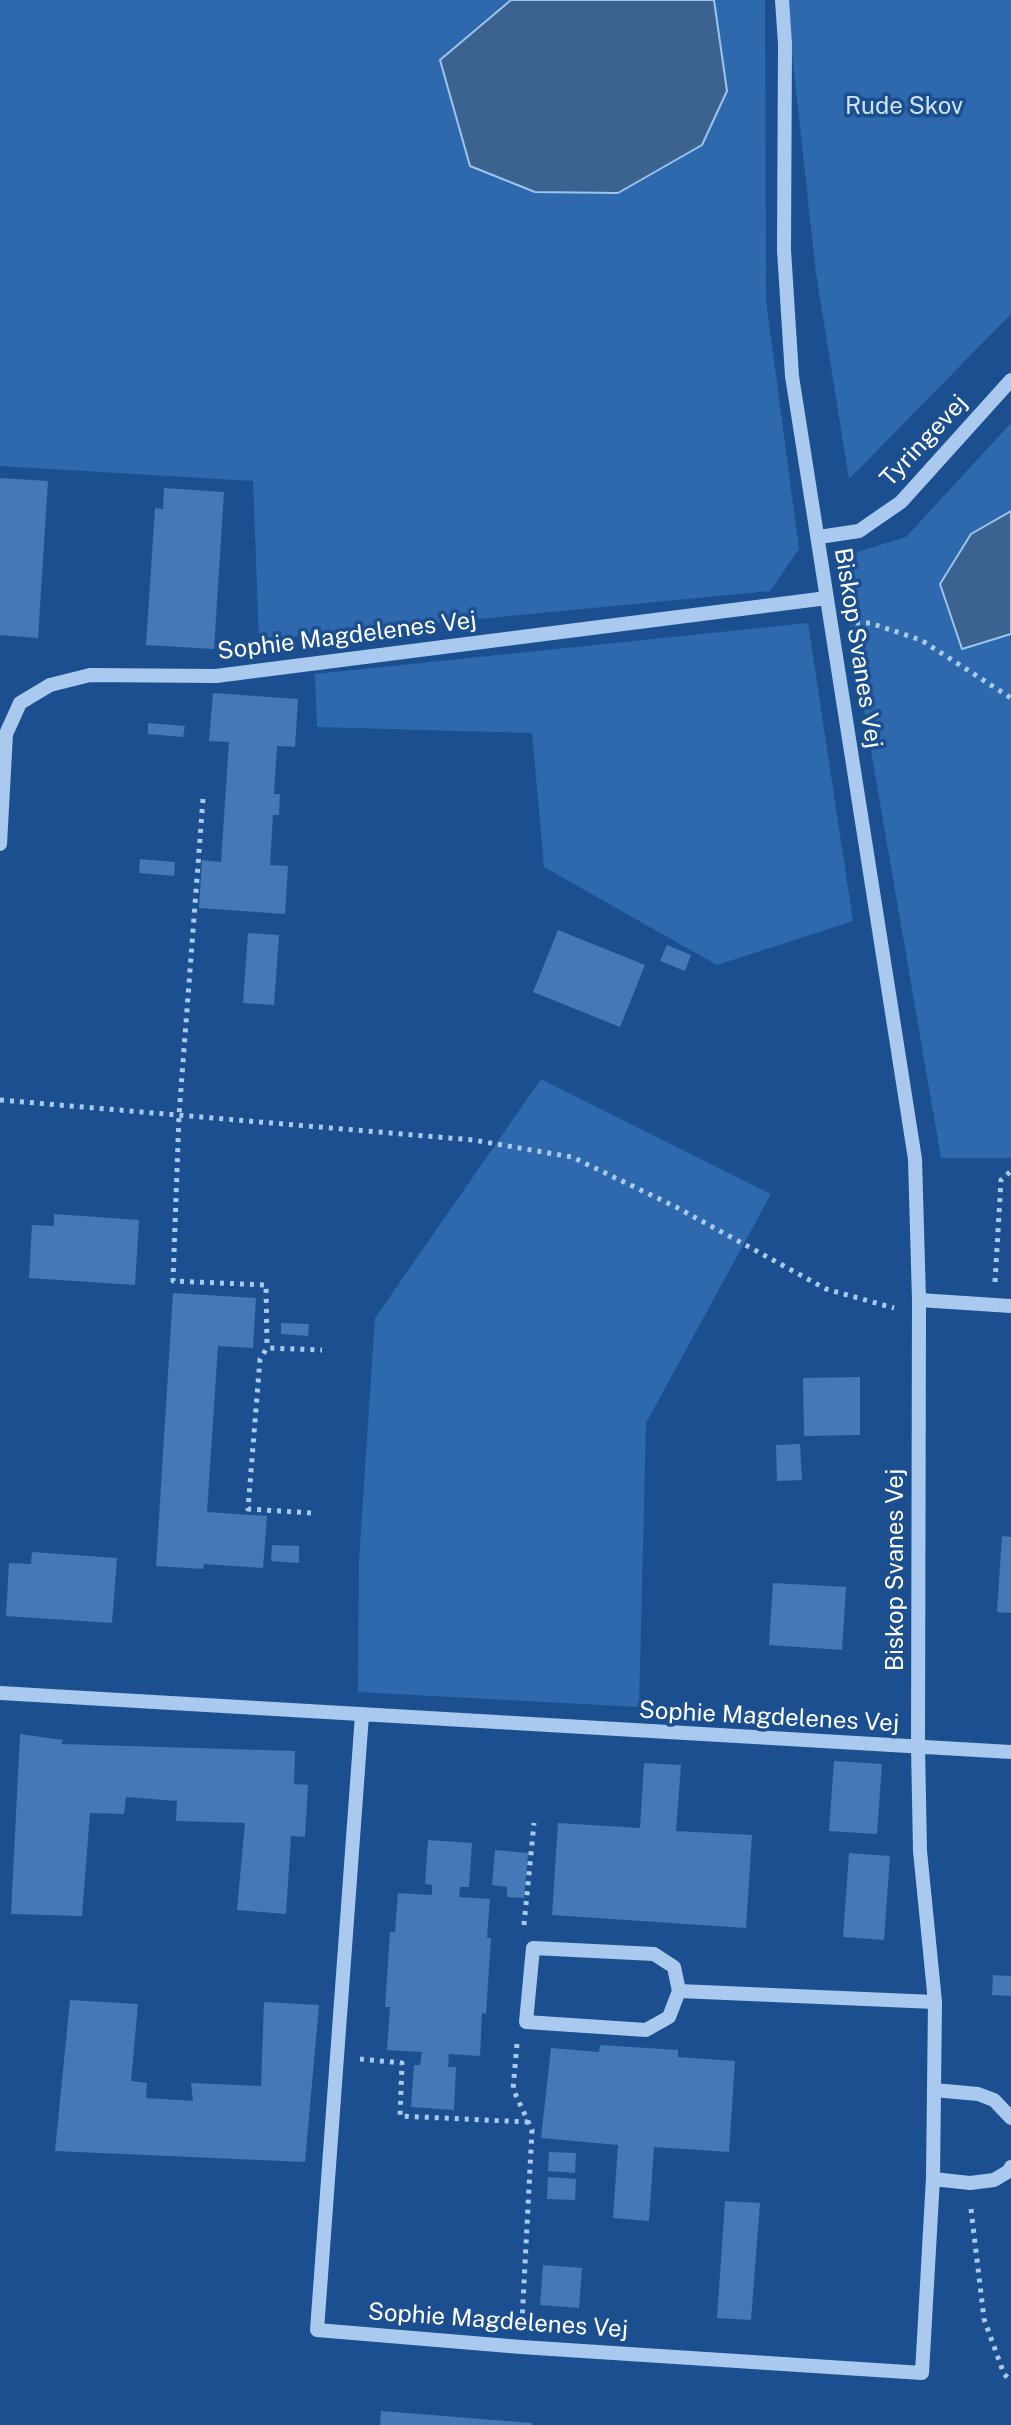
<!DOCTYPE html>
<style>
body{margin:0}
canvas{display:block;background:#1b4f8f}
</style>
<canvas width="1011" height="2425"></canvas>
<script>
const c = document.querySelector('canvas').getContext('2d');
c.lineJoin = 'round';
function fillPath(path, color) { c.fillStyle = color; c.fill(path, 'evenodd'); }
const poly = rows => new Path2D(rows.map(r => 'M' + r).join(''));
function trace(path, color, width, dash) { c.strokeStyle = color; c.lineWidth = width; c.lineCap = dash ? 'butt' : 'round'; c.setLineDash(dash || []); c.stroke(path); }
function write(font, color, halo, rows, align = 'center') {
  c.font = font + ' "Public Sans",sans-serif'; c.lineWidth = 7; c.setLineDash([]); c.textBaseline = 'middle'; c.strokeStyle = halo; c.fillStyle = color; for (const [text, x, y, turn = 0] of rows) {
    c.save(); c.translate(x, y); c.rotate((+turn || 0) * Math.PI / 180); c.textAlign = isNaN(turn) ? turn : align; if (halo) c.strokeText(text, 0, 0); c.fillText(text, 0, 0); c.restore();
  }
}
fillPath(poly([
 [0,0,765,0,766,300,799,549,770,591,259,640,253,481,0,466],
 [786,0,1011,0,1011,314,849,479,816,273],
 [1011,423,1011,1158,941,1158,838,558,906,537],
 [808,623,853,921,717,965,544,867,532,733,317,727,315,674],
 [541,1079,771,1194,646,1423,639,1707,358,1692,359,1560,375,1318]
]), '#2e69ad');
const water = poly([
 [511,0,714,0,727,91,702,145,618,193,535,192,470,166,440,60,511,0],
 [1011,511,1011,634,962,649,940,584,971,534,1011,511]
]);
fillPath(water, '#3c6290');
trace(water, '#9cc4f0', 2);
fillPath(poly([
 [0,478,48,481,38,638,0,635],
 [164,488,224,492,214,649,146,645,155,508,163,509],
 [213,693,298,699,295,747,277,746,274,794,280,794,279,815,273,815,270,865,288,866,285,914,199,908,202,860,221,862,229,742,209,741],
 [148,723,185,726,183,737,148,734],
 [140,859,175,862,174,876,139,873],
 [558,930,645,965,620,1027,533,992],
 [248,933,279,935,274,1005,243,1003],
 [667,945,691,955,685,971,660,961],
 [54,1214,139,1220,135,1285,29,1278,32,1225,54,1226],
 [173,1293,256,1298,253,1348,218,1346,207,1512,267,1516,263,1568,204,1564,203,1569,156,1566],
 [281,1323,309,1324,308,1336,281,1334],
 [860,1377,860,1435,804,1436,803,1378],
 [800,1444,802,1480,777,1481,776,1445],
 [1002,1536,1011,1537,1011,1613,997,1612],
 [272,1545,299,1546,299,1563,271,1561],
 [32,1552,117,1558,112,1623,6,1616,9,1563,31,1564],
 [773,1583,846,1587,842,1650,769,1645],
 [20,1734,63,1740,61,1744,295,1751,294,1784,308,1785,305,1837,291,1836,286,1914,237,1910,245,1823,176,1821,177,1801,126,1797,124,1814,90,1813,82,1916,11,1914],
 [834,1761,882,1764,877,1834,829,1831],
 [644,1763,681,1765,676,1831,752,1835,746,1928,552,1915,558,1823,640,1828],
 [428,1840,472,1843,469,1887,460,1887,459,1897,490,1899,487,1938,491,1938,486,2014,482,2013,480,2056,449,2054,448,2067,456,2067,454,2110,411,2107,414,2065,420,2065,422,2052,387,2050,390,2007,385,2007,390,1932,395,1932,398,1893,432,1895,432,1885,425,1884],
 [495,1850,528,1853,524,1898,507,1897,507,1887,492,1885],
 [849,1853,890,1856,884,1940,843,1937],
 [993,1975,1011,1976,1011,1996,992,1995],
 [70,2000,138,2004,131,2081,147,2083,146,2098,193,2101,191,2083,261,2086,264,2002,319,2005,305,2162,55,2151],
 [600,2045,678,2050,678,2057,735,2061,729,2152,654,2147,649,2221,613,2218,618,2145,541,2138,551,2048,599,2052],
 [549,2152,576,2153,575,2173,548,2171],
 [548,2177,576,2179,575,2200,547,2199],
 [725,2201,760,2203,751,2320,717,2318],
 [543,2265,582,2268,579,2308,540,2305],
 [381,2411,532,2423,532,2425,380,2425]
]), '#4478b7');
trace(poly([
 [856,623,870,623,921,640,1011,698],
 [203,799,179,1115,173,1281,266,1285,267,1348],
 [0,1100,473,1140,572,1157,676,1207,826,1289,894,1308],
 [995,1282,1001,1180,1011,1171],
 [311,1513,248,1509,260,1359,267,1348,322,1350],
 [524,1925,534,1823],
 [517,2044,513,2089,532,2130,522,2322],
 [360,2059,402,2063,400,2116,528,2122],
 [971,2209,984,2319,1004,2374,1011,2381]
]), '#a9c9ee', 5, [4, 6]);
trace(poly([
 [819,537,859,531,901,502,1011,380],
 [0,844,6,734,20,703,50,685,90,675,216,676,827,598],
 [919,1300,1011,1306],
 [0,1693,1011,1752],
 [362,1715,317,2330,521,2347,922,2373,933,2178,935,2002,920,1851,918,1747,919,1300,915,1159,792,376,784,250,785,44,782,0],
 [679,1991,669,2017,646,2030,526,2022,533,1948,654,1954,674,1967,679,1991,935,2002],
 [934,2090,978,2094,994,2100,1011,2118],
 [933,2179,970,2183,994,2180,1009,2171,1011,2167]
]), '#a9c9ee', 14);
write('24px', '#cfe3fa', '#1b4f8f', [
 ["Rude Skov",904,107]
]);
write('24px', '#fff', '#1b4f8f', [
 ["Tyringevej",924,441,-47],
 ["Sophie Magdelenes Vej",347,636,-7],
 ["Biskop Svanes Vej",858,648,81],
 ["Biskop Svanes Vej",896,1570,-90],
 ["Sophie Magdelenes Vej",769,1717,3],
 ["Sophie Magdelenes Vej",498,2321,4]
]);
</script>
